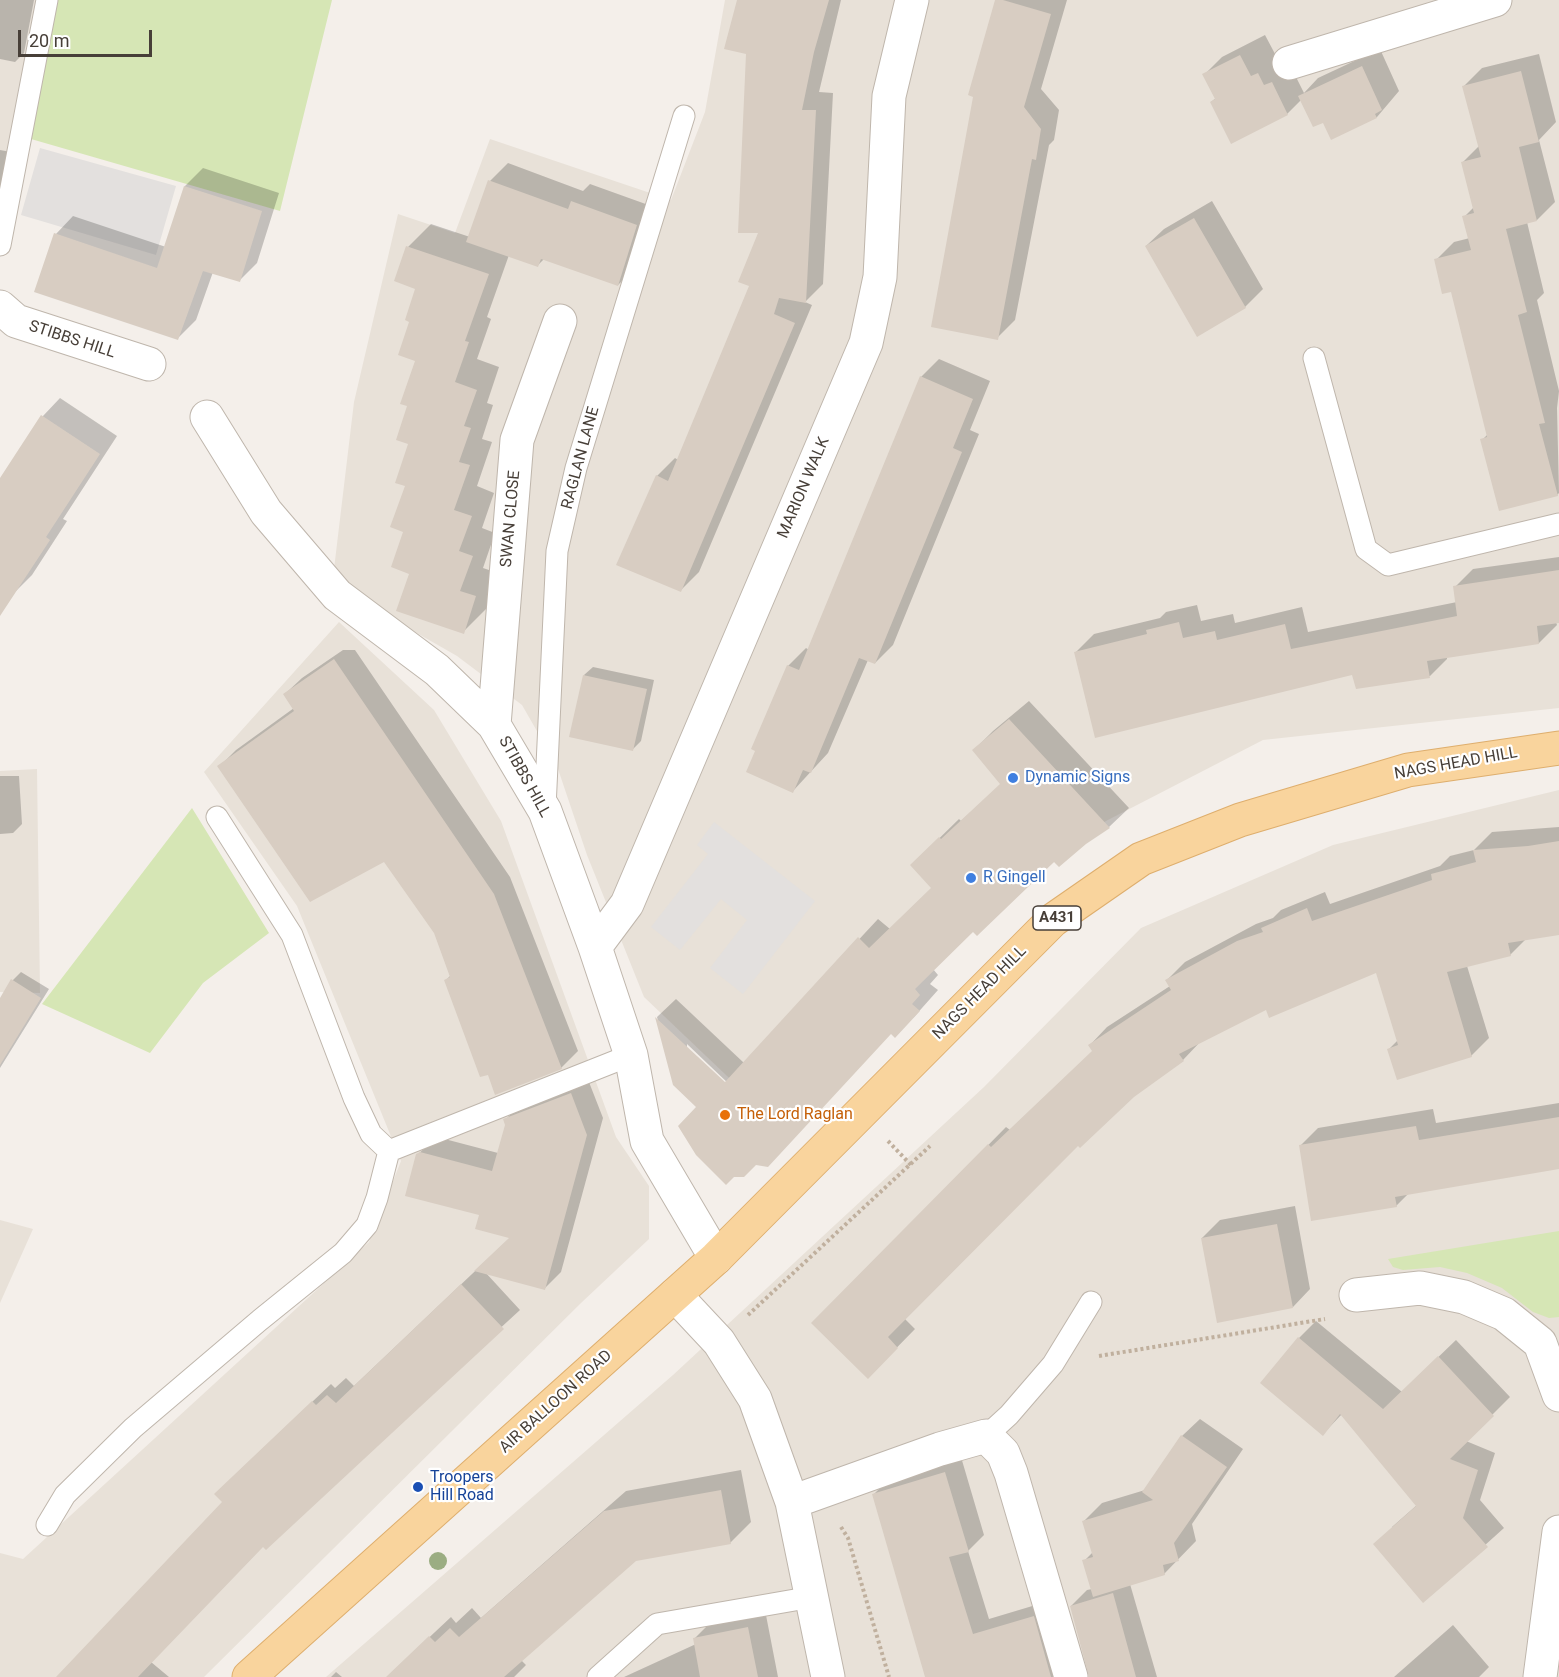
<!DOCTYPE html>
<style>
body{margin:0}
#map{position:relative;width:1559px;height:1677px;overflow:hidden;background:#f4efea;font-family:Roboto,sans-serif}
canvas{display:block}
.scale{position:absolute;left:18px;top:30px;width:134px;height:27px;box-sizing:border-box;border:3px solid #473f38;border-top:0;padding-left:8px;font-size:18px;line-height:21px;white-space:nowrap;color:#473f38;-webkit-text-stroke:4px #fff;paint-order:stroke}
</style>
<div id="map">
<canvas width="1559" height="1677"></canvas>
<div class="scale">20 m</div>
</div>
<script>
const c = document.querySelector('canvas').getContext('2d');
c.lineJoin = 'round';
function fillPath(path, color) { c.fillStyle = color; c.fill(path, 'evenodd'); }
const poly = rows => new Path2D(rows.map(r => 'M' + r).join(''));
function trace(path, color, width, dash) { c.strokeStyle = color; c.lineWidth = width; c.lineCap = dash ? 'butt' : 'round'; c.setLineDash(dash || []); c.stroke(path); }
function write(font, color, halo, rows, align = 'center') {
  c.font = font + ' Roboto,sans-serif'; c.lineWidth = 4.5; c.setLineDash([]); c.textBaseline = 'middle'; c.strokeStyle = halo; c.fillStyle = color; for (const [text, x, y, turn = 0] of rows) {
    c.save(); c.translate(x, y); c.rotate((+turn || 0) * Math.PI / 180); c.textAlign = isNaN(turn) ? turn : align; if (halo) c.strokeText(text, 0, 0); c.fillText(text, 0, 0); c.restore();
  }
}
fillPath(poly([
 [0,0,40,0,0,213],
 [725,0,1559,0,1559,708,1263,740,1106,821,928,962,790,1136,644,997,587,855,557,766,522,705,457,656,354,597,334,569,354,402,398,214,455,233,490,139,671,200,705,112],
 [339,622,434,710,501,821,616,1137,649,1186,649,1239,581,1303,204,1677,0,1677,0,1553,23,1559,369,1242,401,1161,297,906,204,772],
 [37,769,40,993,0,992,0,771],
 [1559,790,1559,1677,326,1677,673,1375,984,1087,1141,928,1333,845],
 [0,1220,33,1229,0,1303]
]), '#e8e1d8');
fillPath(poly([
 [57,0,332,0,280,211,31,139],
 [192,808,269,933,203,983,150,1053,42,1004],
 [1559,1231,1559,1317,1549,1318,1533,1312,1502,1288,1467,1273,1440,1267,1403,1270,1393,1267,1388,1259]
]), '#d6e6b5');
fillPath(poly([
 [40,148,176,186,156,255,21,215],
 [714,822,815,901,743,994,710,968,747,920,721,899,680,950,651,927,708,854,697,845]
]), '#e3e0de');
fillPath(poly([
 [0,0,34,0,24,53,15,62,0,59],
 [745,0,841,0,819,92,833,93,823,284,805,302,812,305,699,572,681,590,657,476,675,458,678,460,751,285,760,232],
 [997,0,1067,0,1041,89,1059,110,1054,140,1049,145,1015,320,997,338],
 [1265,35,1283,69,1290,65,1304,93,1318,78,1380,49,1399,91,1377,117,1331,138,1324,121,1302,99,1287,114,1211,102,1216,98,1204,75,1222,57],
 [1539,54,1556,122,1539,140,1555,202,1537,220,1527,222,1544,293,1537,300,1559,391,1557,408,1559,493,1557,495,1482,440,1488,434,1452,290,1436,260,1454,242,1470,238,1464,217,1474,207,1463,162,1479,146,1464,86,1482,68],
 [0,150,11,152,0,192],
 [508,163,583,191,590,184,654,207,636,267,618,285,544,259,538,265,509,255,487,317,491,319,477,359,499,367,487,403,493,405,482,439,492,442,477,486,494,493,482,528,495,533,483,568,498,573,487,608,463,632,411,573,405,531,410,443,409,405,417,360,411,321,417,288,408,247,431,224,470,237,490,181],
 [203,168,279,193,257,263,239,281,213,272,196,320,178,338,56,234,73,216,166,247,185,186],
 [1212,201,1263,289,1245,307,1146,246,1164,229],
 [939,359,990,381,970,430,979,434,893,645,875,663,868,660,828,753,793,791,788,666,806,648,809,650,921,377],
 [60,398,117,436,63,519,67,521,32,575,14,593,0,584,0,481,43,416],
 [1559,557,1559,621,1556,622,1557,625,1539,643,1447,656,1447,659,1430,676,1352,673,1076,652,1094,634,1160,618,1166,612,1197,605,1201,621,1233,614,1235,623,1302,607,1308,632,1457,602,1455,587,1473,569],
 [343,650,355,650,510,877,578,1051,561,1068,488,1073,446,980,451,975,435,933,385,860,219,767,236,750,294,708,285,694,302,678],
 [593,667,654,680,641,741,632,750,584,675],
 [1029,701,1129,808,1109,827,1055,860,973,930,933,969,938,975,930,984,938,990,914,1017,891,1033,699,1107,674,1084,657,1017,676,999,744,1063,878,919,890,929,933,887,912,865,959,819,961,821,1002,784,974,750,993,731],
 [687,1044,731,1086,729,1088,687,1048],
 [0,776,19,776,22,824,13,833,0,834],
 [1559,827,1559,934,1527,938,1510,955,1467,966,1489,1038,1471,1056,1389,1049,1398,1040,1377,971,1266,1008,1201,1041,1183,1060,1133,1096,1078,1144,905,1319,915,1329,868,1377,813,1323,1006,1127,1010,1130,1094,1051,1090,1045,1107,1027,1170,986,1167,980,1185,962,1256,924,1273,918,1281,910,1325,892,1330,904,1440,866,1450,856,1474,850,1492,832],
 [21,972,49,989,0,1068,0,1001,13,980],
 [587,1077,603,1118,561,1272,544,1289,485,1272,520,1310,264,1545,151,1662,169,1677,58,1677,224,1502,234,1476,331,1384,335,1388,346,1378,354,1386,511,1237,481,1214,417,1155,437,1137,498,1153,507,1125,505,1120,521,1104],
 [1559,1103,1559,1167,1409,1193,1396,1206,1301,1145,1318,1128,1433,1109,1436,1123],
 [1295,1206,1310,1289,1293,1307,1202,1238,1220,1220],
 [1316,1321,1402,1392,1456,1340,1510,1397,1466,1441,1495,1453,1480,1500,1504,1528,1423,1601,1392,1527,1417,1505,1342,1414,1323,1434,1299,1338],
 [1200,1419,1243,1449,1192,1524,1196,1541,1164,1574,1130,1584,1157,1677,1091,1677,1071,1606,1087,1590,1092,1589,1084,1561,1093,1552,1084,1521,1102,1503,1145,1490,1182,1436],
 [961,1457,984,1535,968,1551,989,1619,1049,1601,1078,1677,927,1677,874,1494,889,1479],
 [741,1470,751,1522,730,1543,635,1560,521,1660,526,1665,514,1677,387,1677,451,1617,456,1623,472,1608,481,1618,626,1491],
 [765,1610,778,1677,624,1677,696,1644,695,1638,712,1621],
 [1453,1625,1489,1667,1479,1677,1394,1677],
 [336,1672,342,1677,331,1677]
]), '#0003');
fillPath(poly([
 [737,0,829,0,814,52,802,110,816,110,806,303,779,298,774,314,795,323,681,592,616,565,656,475,668,481,749,286,738,282,758,233,738,233,746,54,724,49],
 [995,0,1003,0,1051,14,1024,107,1041,129,1036,160,1032,159,998,340,931,327,973,97,968,95],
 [1240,55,1251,76,1258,73,1264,85,1272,82,1288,115,1231,144,1210,102,1215,99,1202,74],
 [1362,66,1382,110,1375,114,1377,118,1331,140,1323,123,1313,127,1298,96],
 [1521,71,1539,142,1519,147,1537,221,1506,229,1527,312,1518,315,1545,423,1539,424,1558,496,1499,511,1480,439,1487,437,1451,292,1442,294,1434,259,1471,250,1462,216,1474,213,1461,162,1481,157,1462,86],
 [488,180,568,209,571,201,637,225,618,286,541,259,538,267,466,242],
 [184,186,262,211,240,282,203,271,178,340,34,292,54,233,157,268],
 [1194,218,1246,308,1197,337,1145,246],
 [406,246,489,274,465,341,469,342,455,382,477,390,464,426,471,428,459,462,470,465,454,510,472,516,459,551,473,556,460,591,476,596,464,634,396,611,409,574,391,567,403,532,390,527,405,486,395,483,408,444,396,440,407,406,400,404,415,361,398,355,409,322,405,320,415,289,394,281],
 [920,376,973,399,953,448,962,452,875,664,859,658,811,773,803,770,793,793,746,772,755,751,751,749,787,665,799,670],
 [41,415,100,454,46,537,50,540,0,616,0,478],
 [1559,570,1559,623,1537,626,1539,644,1427,661,1430,678,1356,689,1352,675,1095,738,1074,652,1147,634,1146,630,1179,622,1183,638,1215,631,1217,640,1285,624,1291,649,1457,616,1453,586],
 [334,659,494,894,562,1069,495,1095,488,1075,480,1077,444,980,450,977,434,933,384,862,310,902,217,766,294,711,283,694],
 [583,675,647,689,633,751,569,737],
 [1009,719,1110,828,1086,844,1059,867,1054,862,977,936,973,932,915,989,920,995,912,1004,920,1011,895,1038,891,1034,768,1167,756,1165,744,1177,734,1177,726,1185,696,1155,678,1126,696,1107,673,1085,655,1017,725,1082,858,937,869,948,931,888,910,865,939,837,941,839,1000,784,972,750],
 [1559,841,1559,935,1508,943,1511,956,1447,972,1472,1057,1397,1080,1387,1049,1398,1045,1376,973,1269,1018,1266,1010,1179,1054,1184,1061,1134,1097,1080,1148,1078,1146,888,1337,898,1348,868,1379,811,1323,988,1144,991,1147,1092,1051,1088,1045,1171,990,1165,980,1237,941,1263,932,1261,928,1307,908,1312,921,1432,880,1431,874,1476,862,1473,850,1528,846],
 [11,979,41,998,0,1065,0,998],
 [571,1093,587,1135,545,1290,474,1271,509,1238,475,1229,479,1215,405,1196,416,1154,420,1152,492,1171,505,1125,503,1119],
 [1559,1117,1559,1169,1395,1197,1397,1207,1311,1221,1299,1145,1416,1126,1419,1140],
 [1277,1224,1293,1308,1217,1323,1201,1238],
 [461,1284,504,1329,266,1550,263,1547,138,1677,56,1677,222,1502,214,1494,312,1401,316,1405,327,1395,336,1403],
 [1298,1337,1383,1409,1438,1356,1494,1416,1450,1459,1478,1470,1463,1518,1488,1547,1423,1603,1373,1544,1416,1506,1340,1414,1323,1436,1260,1383],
 [1181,1435,1227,1467,1174,1543,1179,1561,1163,1565,1165,1575,1093,1597,1082,1560,1093,1557,1082,1521,1153,1500,1142,1492],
 [945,1472,969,1552,949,1557,973,1634,1034,1616,1051,1677,925,1677,872,1494],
 [721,1490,731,1544,636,1561,504,1677,386,1677,429,1636,435,1642,450,1628,459,1637,604,1511],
 [1113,1593,1136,1677,1089,1677,1070,1606],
 [748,1627,758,1677,700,1677,693,1638]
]), '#d8cdc2');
const lane = poly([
 [0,245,47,0],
 [1314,358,1366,549,1388,565,1559,524],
 [545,808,557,551,576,468,684,116],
 [217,817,292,935,354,1098,371,1134,389,1151],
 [986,1436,1009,1415,1053,1364,1091,1302],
 [47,1525,65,1495,133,1428,260,1320,343,1253,367,1225,377,1198,389,1151,631,1055],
 [598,1677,657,1624,812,1597]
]);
const street = poly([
 [1289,63,1495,0],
 [0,307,16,321,149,364],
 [207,417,266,512,337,595,437,670,494,725,545,811,595,947,631,1055,647,1141,716,1258],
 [494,725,517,440,560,321],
 [595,947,627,904,866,343,880,277,889,96,912,0],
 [675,1295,719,1342,755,1399,792,1502,828,1677],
 [1356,1295,1420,1288,1464,1297,1504,1314,1540,1343,1559,1395],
 [792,1502,940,1449,986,1436,1003,1453,1011,1473,1071,1677],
 [1540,1677,1559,1532]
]);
const primary = poly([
 [249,1677,716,1258,1053,920,1141,859,1240,820,1408,770,1559,748]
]);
trace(lane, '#bfb6ac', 23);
trace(street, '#bfb6ac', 35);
trace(primary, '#deae6d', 35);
trace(poly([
 [888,1141,911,1165],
 [748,1315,930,1146],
 [1099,1356,1325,1319],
 [841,1527,848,1538,889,1677]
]), '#c0b09e', 4, [3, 3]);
trace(lane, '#fff', 21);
trace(street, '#fff', 33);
trace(primary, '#f9d49d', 33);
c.fillStyle = '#9bad82';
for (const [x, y] of [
 [438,1561]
]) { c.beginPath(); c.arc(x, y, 9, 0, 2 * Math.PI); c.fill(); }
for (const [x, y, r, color] of [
 [1013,778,6,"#3f7fe0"],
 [971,878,6,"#3f7fe0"],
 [725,1115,6,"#e8710a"],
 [418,1487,6,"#1a4fb4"]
]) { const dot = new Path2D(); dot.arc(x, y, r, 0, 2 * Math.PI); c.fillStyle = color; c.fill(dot); trace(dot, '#fff', 2); }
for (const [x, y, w] of [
 [1057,918,48]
]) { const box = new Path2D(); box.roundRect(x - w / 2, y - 12, w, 24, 4.5); c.fillStyle = '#fff'; c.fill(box); trace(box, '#473f38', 1.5); }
write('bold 15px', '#473f38', null, [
 ["A431",1057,918]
]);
write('16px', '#473f38', '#fff', [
 ["STIBBS HILL",72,340,18],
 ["RAGLAN LANE",581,458,-75],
 ["MARION WALK",804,488,-67],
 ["SWAN CLOSE",511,519,-85],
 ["NAGS HEAD HILL",1456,764,-10],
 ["STIBBS HILL",524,777,61],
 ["NAGS HEAD HILL",980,993,-45],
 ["AIR BALLOON ROAD",556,1402,-42]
]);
write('16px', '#366cbe', '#fff', [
 ["Dynamic Signs",1025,778],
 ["R Gingell",983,878]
], 'left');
write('16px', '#c56008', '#fff', [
 ["The Lord Raglan",737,1115]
], 'left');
write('16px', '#164399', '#fff', [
 ["Troopers",430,1478],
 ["Hill Road",430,1496]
], 'left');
</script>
